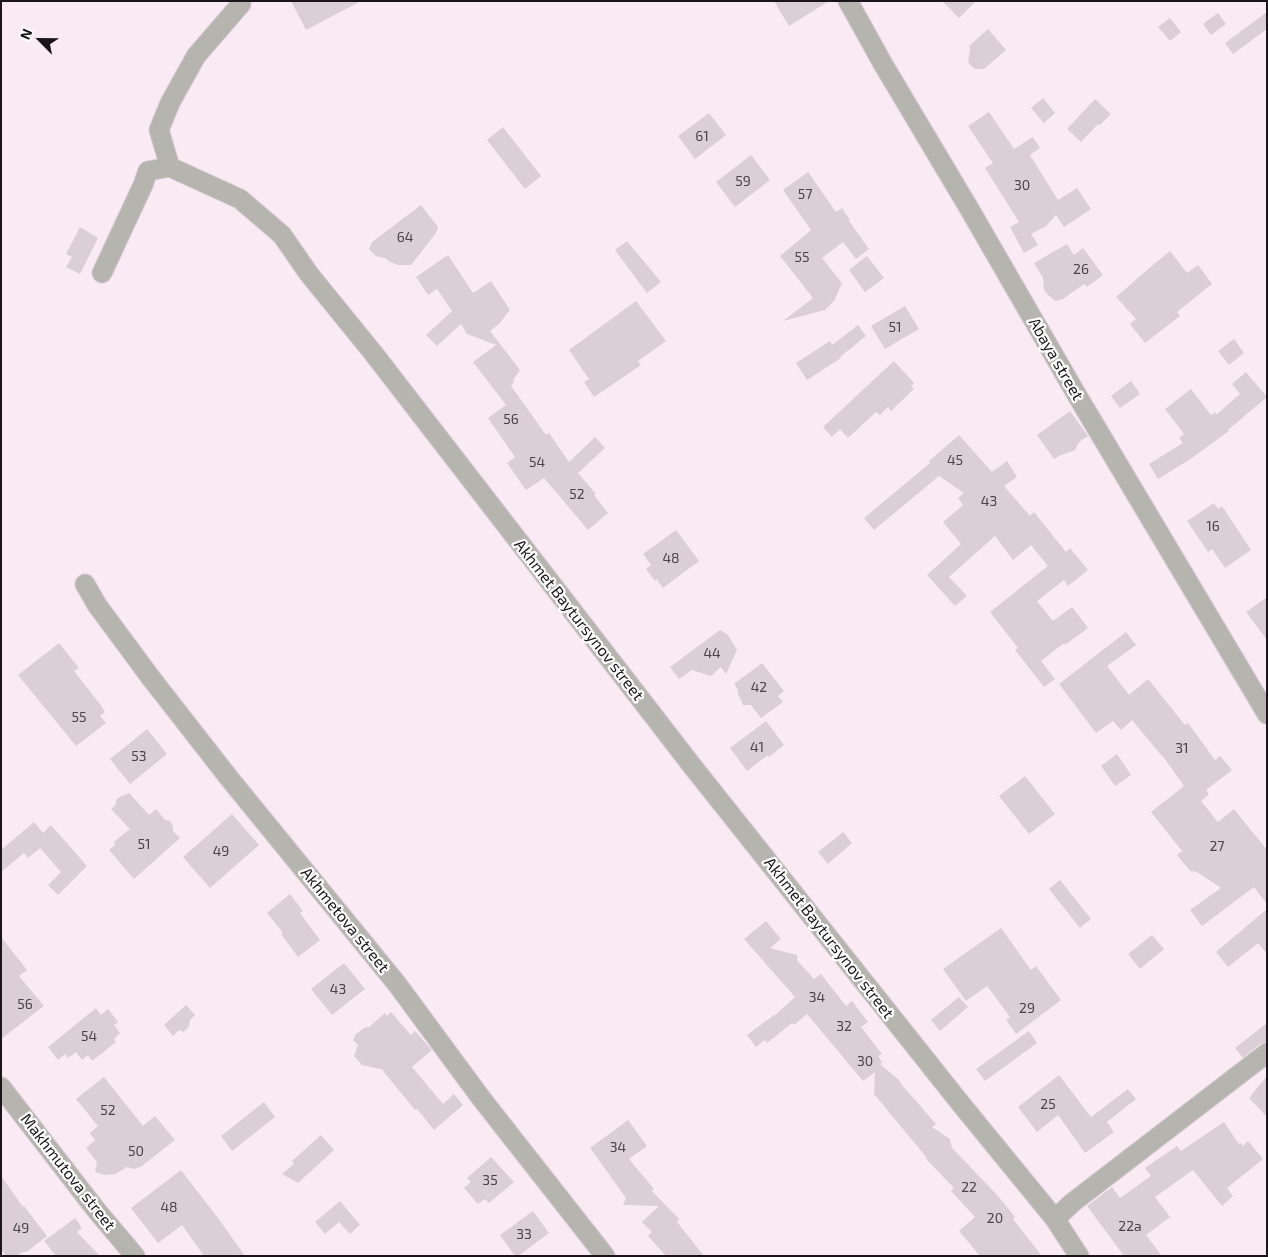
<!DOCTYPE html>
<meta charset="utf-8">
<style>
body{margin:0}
#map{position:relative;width:1268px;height:1257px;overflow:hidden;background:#f9eaf3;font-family:"Exo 2",sans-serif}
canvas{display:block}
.frame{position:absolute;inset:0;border:2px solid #1b1519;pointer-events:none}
.north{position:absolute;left:15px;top:15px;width:50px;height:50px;-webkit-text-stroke:4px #fff;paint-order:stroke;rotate:293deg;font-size:14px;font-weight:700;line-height:20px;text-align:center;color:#1b1519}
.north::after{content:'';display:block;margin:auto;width:18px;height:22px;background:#1b1519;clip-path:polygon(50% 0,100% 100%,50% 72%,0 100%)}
</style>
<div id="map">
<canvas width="1268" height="1257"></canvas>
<div class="frame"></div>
<div class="north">N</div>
</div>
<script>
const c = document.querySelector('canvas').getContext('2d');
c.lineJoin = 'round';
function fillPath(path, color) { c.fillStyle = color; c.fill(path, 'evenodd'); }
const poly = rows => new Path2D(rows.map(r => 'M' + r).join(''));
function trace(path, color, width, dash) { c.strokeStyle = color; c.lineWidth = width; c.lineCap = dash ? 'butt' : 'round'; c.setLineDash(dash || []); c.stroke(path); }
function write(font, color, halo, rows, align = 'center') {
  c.font = font + ' "Exo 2",sans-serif'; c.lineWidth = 4.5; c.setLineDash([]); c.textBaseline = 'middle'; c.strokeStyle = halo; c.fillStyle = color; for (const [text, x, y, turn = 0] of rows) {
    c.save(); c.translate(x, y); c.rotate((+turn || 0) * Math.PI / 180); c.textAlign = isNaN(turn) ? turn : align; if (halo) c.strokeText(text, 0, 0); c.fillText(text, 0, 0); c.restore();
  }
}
fillPath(poly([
 [291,1,361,1,306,30],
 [774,1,829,1,789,26],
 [942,1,976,1,959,18],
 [1267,12,1267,29,1233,54,1225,43],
 [1218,13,1226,24,1211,35,1203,24],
 [1170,18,1181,32,1170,41,1158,27],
 [988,29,1006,50,984,69,975,69,970,65,968,62,970,50,969,46],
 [1043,98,1055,113,1044,123,1031,108],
 [1095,99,1111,114,1100,125,1098,124,1081,142,1067,129],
 [989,112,1014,149,1033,137,1040,148,1030,155,1058,200,1077,188,1091,209,1064,227,1056,215,1046,226,1031,234,1038,245,1024,253,1010,227,1019,222,985,168,993,163,968,126],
 [709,113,726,135,695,159,678,136],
 [503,127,541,176,525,189,487,140],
 [751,155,770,180,735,207,716,182],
 [808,172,836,212,842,208,850,220,849,221,869,249,856,259,843,242,822,258,842,283,834,301,825,310,783,321,813,298,780,256,811,230,783,190],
 [421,205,438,227,436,233,411,265,398,265,390,262,385,258,376,256,369,249,372,242],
 [80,227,98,238,80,274,66,267,72,257,66,254],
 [627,241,661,282,647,293,615,250],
 [1067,244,1074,255,1083,248,1103,275,1087,287,1084,284,1063,299,1055,301,1048,295,1044,290,1043,278,1034,263],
 [1170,251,1187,273,1198,265,1212,284,1177,312,1180,316,1145,343,1130,324,1136,319,1116,297,1154,264],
 [448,255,473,293,491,281,510,310,499,324,490,331,520,370,513,380,514,382,511,386,546,435,549,433,569,462,595,437,605,448,578,473,596,494,594,495,608,513,588,530,544,478,526,490,507,463,515,457,488,418,506,405,473,362,496,345,467,334,461,324,437,346,426,335,452,311,437,289,428,295,416,277],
 [867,256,884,278,865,292,849,270],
 [636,301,666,341,638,361,641,365,594,397,584,382,589,379,569,350],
 [905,306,919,329,885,349,871,326],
 [858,325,866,336,840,357,841,358,807,380,796,363,830,341,832,345],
 [1234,339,1244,353,1229,365,1218,351],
 [894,361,914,383,911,386,914,389,891,411,888,407,880,415,876,412,848,438,840,429,832,437,823,427],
 [1246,372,1267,397,1228,430,1229,431,1189,460,1158,479,1149,464,1183,443,1179,438,1184,434,1165,409,1191,389,1211,415,1215,412,1217,414,1240,394,1232,384],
 [1131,381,1140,394,1120,408,1111,396],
 [1070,411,1088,436,1079,442,1075,450,1059,456,1054,459,1037,435],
 [959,435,992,472,1007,461,1017,477,1004,486,1030,516,1034,512,1066,552,1070,548,1088,570,1068,586,1064,580,1037,601,1053,621,1072,607,1088,628,1065,645,1064,643,1041,661,1055,679,1044,687,1015,650,1018,648,990,612,1048,566,1031,545,1013,560,995,536,949,577,967,596,955,606,927,575,961,544,943,522,963,505,958,498,964,493,939,476,874,530,864,518,930,463,929,461],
 [1214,503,1218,509,1222,506,1251,550,1225,568,1212,549,1208,552,1187,521],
 [676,530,699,561,663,588,657,579,655,581,646,569,651,565,643,554],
 [1267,597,1267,640,1246,612],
 [720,630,728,635,737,650,726,674,721,667,711,676,692,670,679,679,670,667],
 [1126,632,1136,645,1107,666,1129,695,1148,679,1185,725,1188,723,1215,760,1220,756,1232,770,1206,790,1209,794,1201,801,1218,822,1234,809,1267,850,1267,904,1254,887,1202,926,1190,910,1221,888,1197,872,1190,871,1177,855,1182,851,1151,812,1184,786,1162,755,1161,755,1132,720,1121,730,1113,721,1096,733,1059,684],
 [59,643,79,668,74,671,103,708,102,708,105,712,100,716,106,723,76,746,18,675],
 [762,663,784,691,778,696,783,702,761,718,751,705,743,705,738,694,738,690,734,684],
 [766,721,784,745,769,757,768,755,747,771,730,748],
 [147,729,167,754,130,784,110,759],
 [1117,754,1131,775,1115,786,1101,766],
 [1025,776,1055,814,1029,834,999,796],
 [129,793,149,815,156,809,165,820,170,821,173,826,173,831,180,838,134,879,109,850,115,845,114,842,130,829,111,809,116,804,116,800,120,797],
 [232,814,259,845,210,888,183,857],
 [34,822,43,833,51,825,87,866,58,895,48,885,61,872,40,848,28,858,24,853,1,872,1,850],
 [843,832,852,843,828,864,818,852],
 [1060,880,1091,919,1080,928,1049,889],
 [290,894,303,911,300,913,320,940,298,957,281,934,283,933,267,913],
 [1267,909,1267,954,1258,943,1228,967,1216,952],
 [766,921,781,939,770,948,797,955,797,960,814,979,821,974,846,1006,852,1001,868,1022,861,1027,882,1054,878,1056,882,1062,880,1064,899,1080,902,1085,936,1124,932,1127,950,1139,952,1148,998,1196,1015,1217,1013,1219,1042,1256,980,1256,959,1231,975,1217,951,1191,954,1188,926,1159,927,1158,874,1094,875,1072,863,1081,807,1014,794,1025,792,1023,767,1043,765,1040,756,1047,747,1035,774,1015,774,1016,795,997,744,939],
 [1001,928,1031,970,1036,966,1061,1000,1016,1034,1006,1020,1010,1017,987,986,966,1001,943,969],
 [1152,935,1164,949,1140,969,1128,954],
 [1,937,27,970,19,976,44,1006,1,1039],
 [344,963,365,989,332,1015,311,989],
 [959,997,968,1007,940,1031,931,1020],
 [186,1005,195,1015,190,1020,189,1026,187,1029,183,1032,179,1030,173,1036,164,1025],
 [96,1008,101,1015,108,1009,118,1022,114,1025,120,1033,114,1039,116,1042,92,1061,88,1055,82,1060,76,1052,68,1058,65,1054,58,1060,48,1047],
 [391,1012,411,1035,415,1031,432,1050,412,1067,443,1104,454,1094,463,1105,434,1130,417,1109,415,1110,383,1071,384,1070,362,1065,354,1056,358,1045,353,1040,356,1034,364,1028,369,1027,385,1013,387,1016],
 [1267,1023,1267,1042,1260,1044,1243,1058,1235,1048],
 [1029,1031,1037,1043,985,1081,976,1069],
 [1059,1075,1091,1117,1128,1089,1136,1099,1107,1122,1114,1132,1085,1153,1058,1115,1037,1132,1018,1107],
 [1267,1076,1267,1117,1249,1098],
 [104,1077,143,1126,155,1116,175,1140,142,1166,135,1169,127,1167,115,1174,105,1175,95,1172,97,1162,86,1148,95,1140,90,1133,98,1126,76,1099],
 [264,1102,275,1117,232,1151,221,1136],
 [628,1120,647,1146,629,1159,654,1189,652,1191,679,1219,677,1222,704,1256,666,1256,648,1236,652,1232,642,1222,659,1206,623,1205,626,1198,590,1148],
 [1224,1122,1239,1144,1241,1143,1243,1146,1248,1141,1263,1159,1227,1188,1233,1196,1222,1206,1193,1170,1155,1197,1170,1217,1146,1235,1162,1256,1124,1256,1087,1206,1112,1187,1120,1198,1151,1176,1145,1168,1177,1146,1181,1151],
 [321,1135,334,1150,298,1183,282,1174,294,1164,292,1161],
 [491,1157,514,1182,489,1203,485,1199,478,1204,464,1188,471,1182,467,1178],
 [181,1170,218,1218,245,1256,204,1256,182,1225,158,1243,131,1208],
 [1,1176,23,1207,24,1206,47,1236,28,1251,21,1253,17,1256,6,1256,1,1249],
 [340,1201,360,1225,350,1234,339,1222,325,1234,315,1222],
 [533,1211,549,1233,518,1256,515,1256,500,1235],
 [75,1218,82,1228,77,1232,100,1256,56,1256,44,1241]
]), '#dcced7');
const street = poly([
 [848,1,883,64,970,210,1078,397,1267,714],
 [241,4,196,56,170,103,159,130,170,167,240,199,282,235,309,274,374,354,693,767,961,1104,1055,1219,1079,1256],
 [102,273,143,185,148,171,170,167],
 [85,584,97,605,151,678,229,778,397,984,481,1098,605,1256],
 [1,1087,97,1211,135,1256],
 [1055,1219,1072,1203,1267,1053]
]);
trace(street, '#d5c8d0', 21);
trace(street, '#b5b4ae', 19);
write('14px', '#4b4348', null, [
 ["61",702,136],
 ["59",743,181],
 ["30",1022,185],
 ["57",805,194],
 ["64",405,237],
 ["55",802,257],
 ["26",1081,269],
 ["51",895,327],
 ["56",511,419],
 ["45",955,460],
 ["54",537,462],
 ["52",577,494],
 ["43",989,501],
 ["16",1213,526],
 ["48",671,558],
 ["44",712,653],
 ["42",759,687],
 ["55",79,717],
 ["41",757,747],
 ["31",1182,748],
 ["53",139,756],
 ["51",144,844],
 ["27",1217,846],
 ["49",221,851],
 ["43",338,989],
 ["34",817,997],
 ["56",25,1004],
 ["29",1027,1008],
 ["32",844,1026],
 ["54",89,1036],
 ["30",865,1061],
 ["25",1048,1104],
 ["52",108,1110],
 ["34",618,1147],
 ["50",136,1151],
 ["35",490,1180],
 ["22",969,1187],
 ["48",169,1207],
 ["20",995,1218],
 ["22а",1130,1226],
 ["49",21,1228],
 ["33",524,1234]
]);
write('16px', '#1b1519', '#fff', [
 ["Abaya street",1056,359,60],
 ["Akhmet Baytursynov street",579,620,52],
 ["Akhmetova street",345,920,51],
 ["Akhmet Baytursynov street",829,938,52],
 ["Makhmutova street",68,1172,52]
]);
</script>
